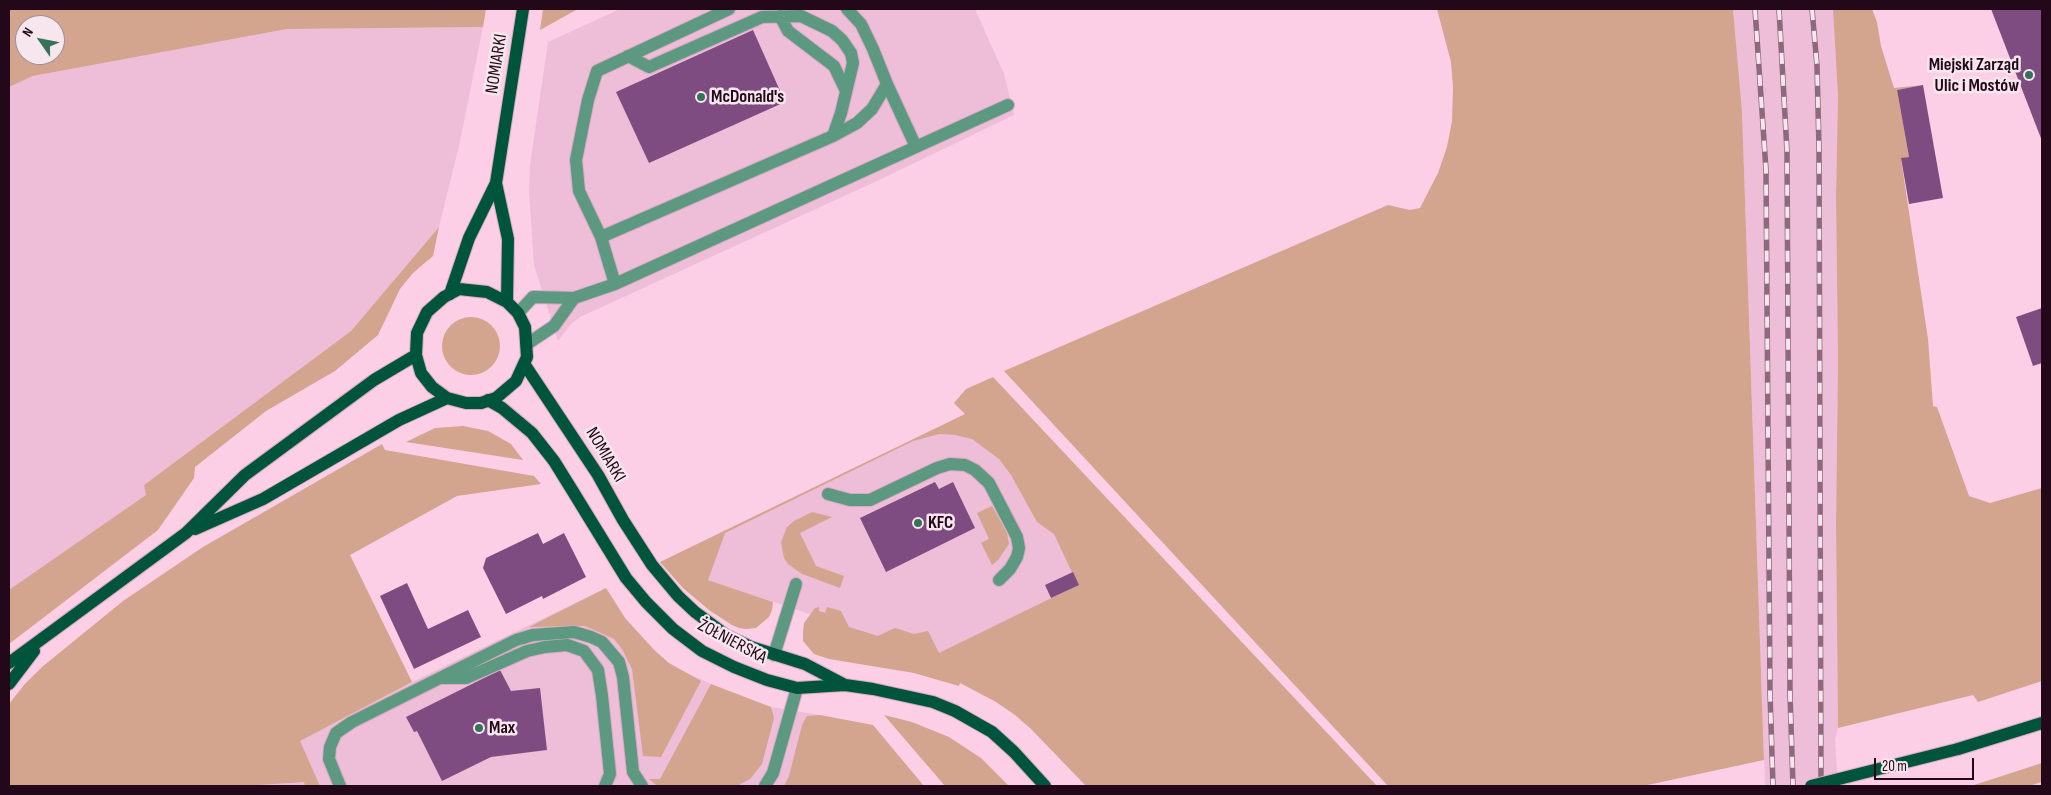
<!DOCTYPE html>
<meta charset="utf-8">
<style>
body{margin:0}
#map{position:relative;width:2051px;height:795px;overflow:hidden;background:#fdcfe7;font-family:"Sofia Sans Condensed",sans-serif}
canvas{display:block}
.frame{position:absolute;inset:0;border:10px solid #220818;pointer-events:none}
.north{position:absolute;left:15px;top:15px;width:50px;height:50px;box-sizing:border-box;background:#f6e6ee;border:1px solid #a18d98;border-radius:50%;rotate:303deg;font-size:14px;font-weight:700;line-height:20px;text-align:center;color:#220818}
.north::after{content:'';display:block;margin:auto;width:18px;height:22px;background:#36715a;clip-path:polygon(50% 0,100% 100%,50% 72%,0 100%)}
.scale{position:absolute;left:1874px;top:758px;width:100px;height:22px;box-sizing:border-box;border:2px solid #220818;border-top:0;padding-left:6px;font-size:15px;line-height:18px;white-space:nowrap;color:#220818;-webkit-text-stroke:4px #f6e6ee;paint-order:stroke}
</style>
<div id="map">
<canvas width="2051" height="795"></canvas>
<div class="frame"></div>
<div class="north">N</div>
<div class="scale">20 m</div>
</div>
<script>
const c = document.querySelector('canvas').getContext('2d');
c.lineJoin = 'round';
function fillPath(path, color) { c.fillStyle = color; c.fill(path, 'evenodd'); }
const poly = rows => new Path2D(rows.map(r => 'M' + r).join(''));
function trace(path, color, width, dash) { c.strokeStyle = color; c.lineWidth = width; c.lineCap = dash ? 'butt' : 'round'; c.setLineDash(dash || []); c.stroke(path); }
function write(font, color, halo, rows, align = 'center') {
  c.font = font + ' "Sofia Sans Condensed",sans-serif'; c.lineWidth = 5; c.setLineDash([]); c.textBaseline = 'middle'; c.strokeStyle = halo; c.fillStyle = color; for (const [text, x, y, turn = 0] of rows) {
    c.save(); c.translate(x, y); c.rotate((+turn || 0) * Math.PI / 180); c.textAlign = isNaN(turn) ? turn : align; if (halo) c.strokeText(text, 0, 0); c.fillText(text, 0, 0); c.restore();
  }
}
fillPath(poly([
 [620,9,975,9,1004,74,1014,115,877,181,580,317,570,325,558,341,534,265,529,193,530,165,548,42],
 [1733,9,1833,9,1838,96,1836,197,1838,360,1836,525,1838,728,1835,739,1838,786,1765,786,1742,111],
 [483,27,459,146,439,227,351,331,144,485,153,519,9,629,9,87,33,76,287,29],
 [966,414,1116,588,961,665,708,580,663,561],
 [606,588,625,618,640,635,668,663,685,672,738,696,771,707,820,715,803,786,213,786,412,682]
]), '#eebdd7');
fillPath(poly([
 [9,9,486,9,483,27,287,29,33,76,9,87],
 [25,25,55,25,55,55,25,55],
 [543,9,578,9,540,30],
 [1437,9,1733,9,1742,111,1764,760,1643,786,1388,786,1004,371,1388,205,1410,210,1420,208,1438,173,1447,147,1452,121,1453,88,1451,62],
 [1833,9,1872,9,1877,22,1881,46,1894,88,1923,85,1897,90,1909,157,1901,159,1928,339,1933,406,1937,407,1969,496,1990,503,2042,488,2042,681,1978,702,1973,695,1838,728,1836,525,1838,360,1836,197,1838,96],
 [439,227,433,256,413,273,400,289,378,335,335,371,266,411,195,467,194,478,158,530,9,644,9,590,146,495,144,485,351,331],
 '442 346a29 29 0 1 1 58 0a29 29 0 1 1-58 0Z',
 [993,377,1377,786,1086,786,1031,729,1015,715,996,702,960,683,959,686,914,673,829,659,814,654,803,641,803,632,804,623,815,608,819,607,819,611,825,613,827,607,841,611,849,627,878,636,895,628,914,634,928,631,939,653,1078,585,1054,534,1037,522,1011,475,999,459,972,439,955,435,939,434,913,441,725,533,708,580,773,602,772,610,769,617,756,628,746,629,739,628,732,625,709,610,683,588,660,562,965,414,954,403,966,389],
 [463,426,488,431,511,444,523,460,406,442,435,428],
 [382,444,385,450,534,476,541,484,457,496,350,555,412,682,300,741,320,786,305,786,304,782,243,786,9,786,9,704,24,685,42,667,123,601,203,547],
 [992,506,1007,533,1009,544,998,560,992,565,981,543,989,539,977,513],
 [812,512,832,517,800,533,816,566,844,576,840,588,802,574,788,564,784,558,781,542,787,527,794,521],
 [606,588,625,618,655,651,669,663,701,681,661,757,643,756,632,669,622,649,614,639,585,626,529,627],
 [711,684,771,707,774,718,762,764,750,779,737,786,656,785,649,779,660,779],
 [820,715,873,725,924,786,784,786,789,776,802,725,807,716],
 [884,715,912,722,949,737,981,758,1009,786,945,786],
 [2042,763,2042,782,2029,786,1971,786]
]), '#d3a48e');
fillPath(poly([
 [1991,9,2042,9,2042,141],
 [753,30,785,102,649,163,616,92],
 [1923,85,1943,198,1909,204,1901,158,1909,157,1897,90],
 [2042,308,2042,363,2033,366,2016,317],
 [935,482,939,489,953,482,975,528,886,572,860,518],
 [538,533,543,544,564,533,586,577,543,599,542,596,506,614,483,568,486,558],
 [1073,572,1079,585,1051,598,1045,585],
 [407,583,428,629,468,610,481,637,414,669,380,596],
 [500,670,511,691,540,688,547,750,491,757,442,781,417,731,414,732,406,717]
]), '#7f4c81');
const minor = poly([
 [847,9,861,24,873,49,887,84,916,147],
 [780,16,788,31,834,66,846,91],
 [628,56,649,67,762,17,801,16,832,31,842,40,851,53,853,63,841,113,833,136],
 [601,237,833,136,857,123,872,109,887,84],
 [615,284,601,237,579,191,576,160,588,100,597,71,729,9],
 [518,313,533,297,574,298,615,284,1008,105],
 [527,344,554,326,574,298],
 [828,494,850,500,870,500,937,468,950,464,965,465,975,470,989,483,1017,537,1019,548,1017,557,1010,569,999,580],
 [774,655,796,584],
 [441,678,466,678,527,651,545,647,567,645,584,651,598,670,602,696,610,774,605,786],
 [340,786,329,759,330,747,336,733,352,722,516,640,533,635,574,632,591,637,602,642,619,662,623,677,633,772,642,786],
 [765,786,773,773,797,688]
]);
const major = poly([
 [496,183,508,239,507,302],
 [459,289,487,292,507,302,518,313,525,327,527,357,516,381,496,398,481,403,466,403,447,398,432,387,421,373,416,355,417,333,427,312,444,297,459,289],
 [450,294,469,238,496,183,523,9],
 [525,365,598,475,623,520,652,565,678,596,695,612,726,635,751,647,805,664,845,685],
 [488,400,502,408,532,433,554,461,572,490,626,578,646,602,673,629,702,651,734,667,767,680,797,688,845,685,873,689,933,702,955,711,992,732,1014,752,1045,786],
 [195,529,263,499,399,420,447,398],
 [9,663,186,533,245,475,374,380,416,355],
 [9,684,34,651],
 [1958,749,2042,723]
]);
trace(minor, '#d6abc2', 14);
trace(major, '#d6abc2', 14);
trace(minor, '#5d9880', 12);
trace(major, '#00543b', 12);
const rail = poly([
 [1755,9,1766,170,1770,693,1773,786],
 [1779,9,1787,151,1790,694,1793,786],
 [1812,9,1817,66,1819,148,1821,786]
]);
trace(rail, '#8d697d', 5.5);
trace(rail, '#f6e6ee', 4, [11]);
const majorBridge = poly([
 [1811,786,1958,749]
]);
trace(majorBridge, '#d6abc2', 14, []);
trace(majorBridge, '#00543b', 12);
for (const [x, y, r, color] of [
 [2029,75,5,"#36715a"],
 [701,97,5,"#36715a"],
 [918,523,5,"#36715a"],
 [479,728,5,"#36715a"]
]) { const dot = new Path2D(); dot.arc(x, y, r, 0, 2 * Math.PI); c.fillStyle = color; c.fill(dot); trace(dot, '#f6e6ee', 2); }
write('18px', '#220818', '#f6e6ee', [
 ["NOMIARKI",497,64,-81],
 ["NOMIARKI",605,455,59],
 ["ŻOŁNIERSKA",732,642,28]
]);
write('bold 18px', '#220818', '#f6e6ee', [
 ["Miejski Zarząd",2019,65,"right"],
 ["Ulic i Mostów",2019,86,"right"],
 ["McDonald's",711,97],
 ["KFC",928,523],
 ["Max",489,728]
], 'left');
</script>
